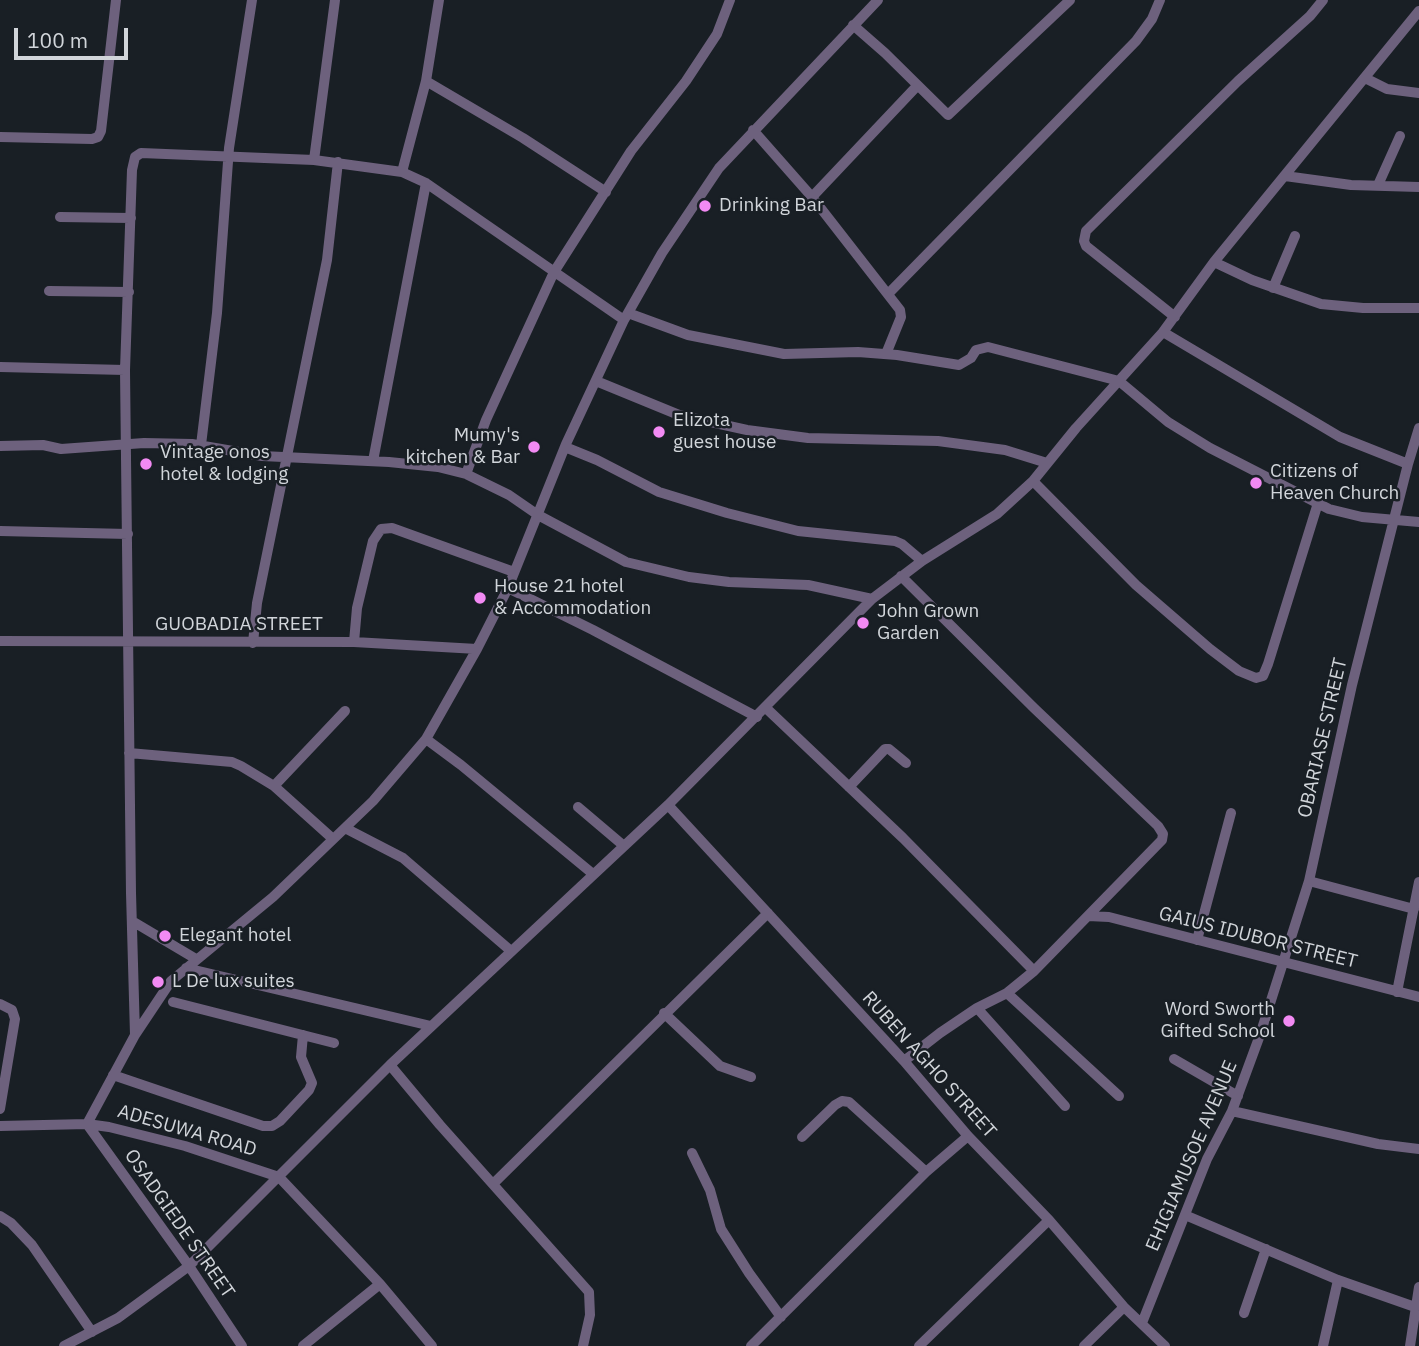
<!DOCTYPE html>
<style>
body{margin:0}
#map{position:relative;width:1419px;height:1346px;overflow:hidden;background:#191f25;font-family:"IBM Plex Sans",sans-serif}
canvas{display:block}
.scale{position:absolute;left:14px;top:28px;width:114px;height:32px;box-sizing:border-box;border:4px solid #d1d5da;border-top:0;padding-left:9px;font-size:21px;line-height:24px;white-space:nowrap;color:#d1d5da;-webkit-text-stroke:5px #191f25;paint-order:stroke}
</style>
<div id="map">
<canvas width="1419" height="1346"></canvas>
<div class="scale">100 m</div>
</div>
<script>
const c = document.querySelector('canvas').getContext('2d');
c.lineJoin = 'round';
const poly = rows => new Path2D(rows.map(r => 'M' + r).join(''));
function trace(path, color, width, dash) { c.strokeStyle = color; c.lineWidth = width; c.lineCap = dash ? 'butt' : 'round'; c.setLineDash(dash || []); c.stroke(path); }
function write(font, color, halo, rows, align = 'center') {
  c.font = font + ' "IBM Plex Sans",sans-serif'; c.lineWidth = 5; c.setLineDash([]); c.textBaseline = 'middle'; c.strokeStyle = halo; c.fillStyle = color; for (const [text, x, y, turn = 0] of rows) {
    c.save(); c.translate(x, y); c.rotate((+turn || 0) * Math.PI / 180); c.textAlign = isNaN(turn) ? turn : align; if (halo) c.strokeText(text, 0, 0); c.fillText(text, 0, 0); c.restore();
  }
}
trace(poly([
 [853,25,885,53,948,115,1070,0],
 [1365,78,1387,89,1419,93],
 [426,81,523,138,606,192],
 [753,130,812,197,900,310,901,317,886,354],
 [0,137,92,139,98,137,101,131,116,0],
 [314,160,335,0],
 [402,172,426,81,439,0],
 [1285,176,1351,185,1419,187],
 [1378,185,1400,136],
 [812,197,917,86],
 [60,217,131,218],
 [1214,262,1252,280,1321,304,1363,308,1419,308],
 [1273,288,1295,236],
 [49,291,129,292],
 [889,293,1136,41,1152,19,1160,0],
 [628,313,688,335,784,354,858,352,897,355,959,365,971,358,976,350,988,347,1119,381,1168,422,1210,448,1329,509,1362,517,1419,522],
 [1175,317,1086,246,1084,241,1086,231,1238,81,1310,16,1323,0],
 [1163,332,1340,437,1408,464],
 [0,367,125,370],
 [596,381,679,415,747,430,808,438,938,441,1005,450,1047,463],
 [201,445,217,313,229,148,252,0],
 [0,446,43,445,61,449,144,443,192,444,262,456,389,462,438,467,466,474,509,495,538,515,626,562,689,577,729,582,808,585,872,599],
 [565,447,597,460,659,492,727,513,798,531,895,541,902,544,922,561],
 [373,461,426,183],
 [466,474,486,420,554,272,631,151,686,81,717,34,730,0],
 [1033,481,1136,585,1210,649,1239,671,1256,678,1263,676,1268,664,1318,503],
 [0,531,128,534],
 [901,576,1034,708,1158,826,1163,834,1162,840,1034,971,1007,993,977,1008,940,1033,904,1061],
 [508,588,593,630,757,717],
 [0,641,354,642,477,649],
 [354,642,357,608,373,541,381,529,392,528,514,572],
 [253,643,257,603,327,260,338,162],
 [766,708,903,838,1034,971],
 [426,739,461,765,593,874],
 [129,753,232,762,241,766,274,786,333,839],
 [274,786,345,711],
 [849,787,885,749,889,749,906,763],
 [668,805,904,1061,968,1136,1049,1220,1124,1307,1165,1346],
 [578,807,624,846],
 [345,828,403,858,511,951],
 [1309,881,1414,909],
 [1088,916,1109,917,1419,997],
 [132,921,196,959],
 [1197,940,1231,813],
 [186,968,431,1026],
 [1397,992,1419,882],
 [1007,993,1119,1096],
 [173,1002,334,1043],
 [0,1004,12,1010,15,1019,0,1109],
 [977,1008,1065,1106],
 [664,1013,720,1066,751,1077],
 [135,1035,131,893,125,370,132,170,135,157,141,153,314,160,402,172,426,183,624,320],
 [1174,1059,1238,1096],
 [390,1065,440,1125,589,1292,590,1315,583,1346],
 [113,1075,263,1126,272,1126,280,1121,309,1090,312,1083,301,1057,303,1035],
 [1232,1111,1378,1144,1419,1149],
 [87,1124,135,1035,171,981,273,897,373,801,426,739,477,649,508,588,566,444,624,320,662,253,719,168,878,0],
 [87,1124,189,1266,242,1346],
 [0,1126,87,1124,109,1127,185,1146,279,1177,380,1284,432,1346],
 [802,1137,835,1105,842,1101,849,1102,926,1172],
 [692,1153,710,1190,721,1229,749,1273,781,1317],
 [493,1184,768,913],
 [1185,1215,1338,1280,1415,1307],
 [0,1216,11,1223,32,1245,92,1332],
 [1244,1313,1266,1249],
 [1142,1323,1207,1159,1232,1111,1260,1035,1309,881,1352,685,1408,464,1419,428],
 [64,1346,118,1318,189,1266,390,1065,668,805,872,599,922,561,997,514,1033,481,1076,428,1163,332,1214,262,1419,11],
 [303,1346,380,1284],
 [751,1346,926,1172,968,1136],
 [919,1346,1049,1220],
 [1084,1346,1124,1307],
 [1323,1346,1338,1280],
 [1410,1346,1419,1287]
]), '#6d617d', 10);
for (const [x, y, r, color] of [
 [705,206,7,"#f28af3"],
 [659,432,7,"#f28af3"],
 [534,447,7,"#f28af3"],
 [146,464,7,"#f28af3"],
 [1256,483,7,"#f28af3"],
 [480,598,7,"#f28af3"],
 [863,623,7,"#f28af3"],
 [165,936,7,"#f28af3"],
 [158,982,7,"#f28af3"],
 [1289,1021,7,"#f28af3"]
]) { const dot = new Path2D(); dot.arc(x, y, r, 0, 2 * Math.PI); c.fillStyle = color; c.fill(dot); trace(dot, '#191f25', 2.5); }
write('19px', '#d1d5da', '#191f25', [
 ["Drinking Bar",719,206],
 ["Elizota",673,421],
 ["guest house",673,443],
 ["Mumy's",520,436,"right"],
 ["kitchen & Bar",520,458,"right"],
 ["Vintage onos",160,453],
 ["hotel & lodging",160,475],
 ["Citizens of",1270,472],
 ["Heaven Church",1270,494],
 ["House 21 hotel",494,587],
 ["& Accommodation",494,609],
 ["John Grown",877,612],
 ["Garden",877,634],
 ["Elegant hotel",179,936],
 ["L De lux suites",172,982],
 ["Word Sworth",1275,1010,"right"],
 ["Gifted School",1275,1032,"right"]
], 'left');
write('19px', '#d1d5da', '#191f25', [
 ["GUOBADIA STREET",239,625],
 ["OBARIASE STREET",1323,738,-77],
 ["GAIUS IDUBOR STREET",1258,938,14],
 ["RUBEN AGHO STREET",929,1065,48],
 ["ADESUWA ROAD",187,1131,16],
 ["EHIGIAMUSOE AVENUE",1192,1156,-67],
 ["OSADGIEDE STREET",179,1224,55]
]);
</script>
